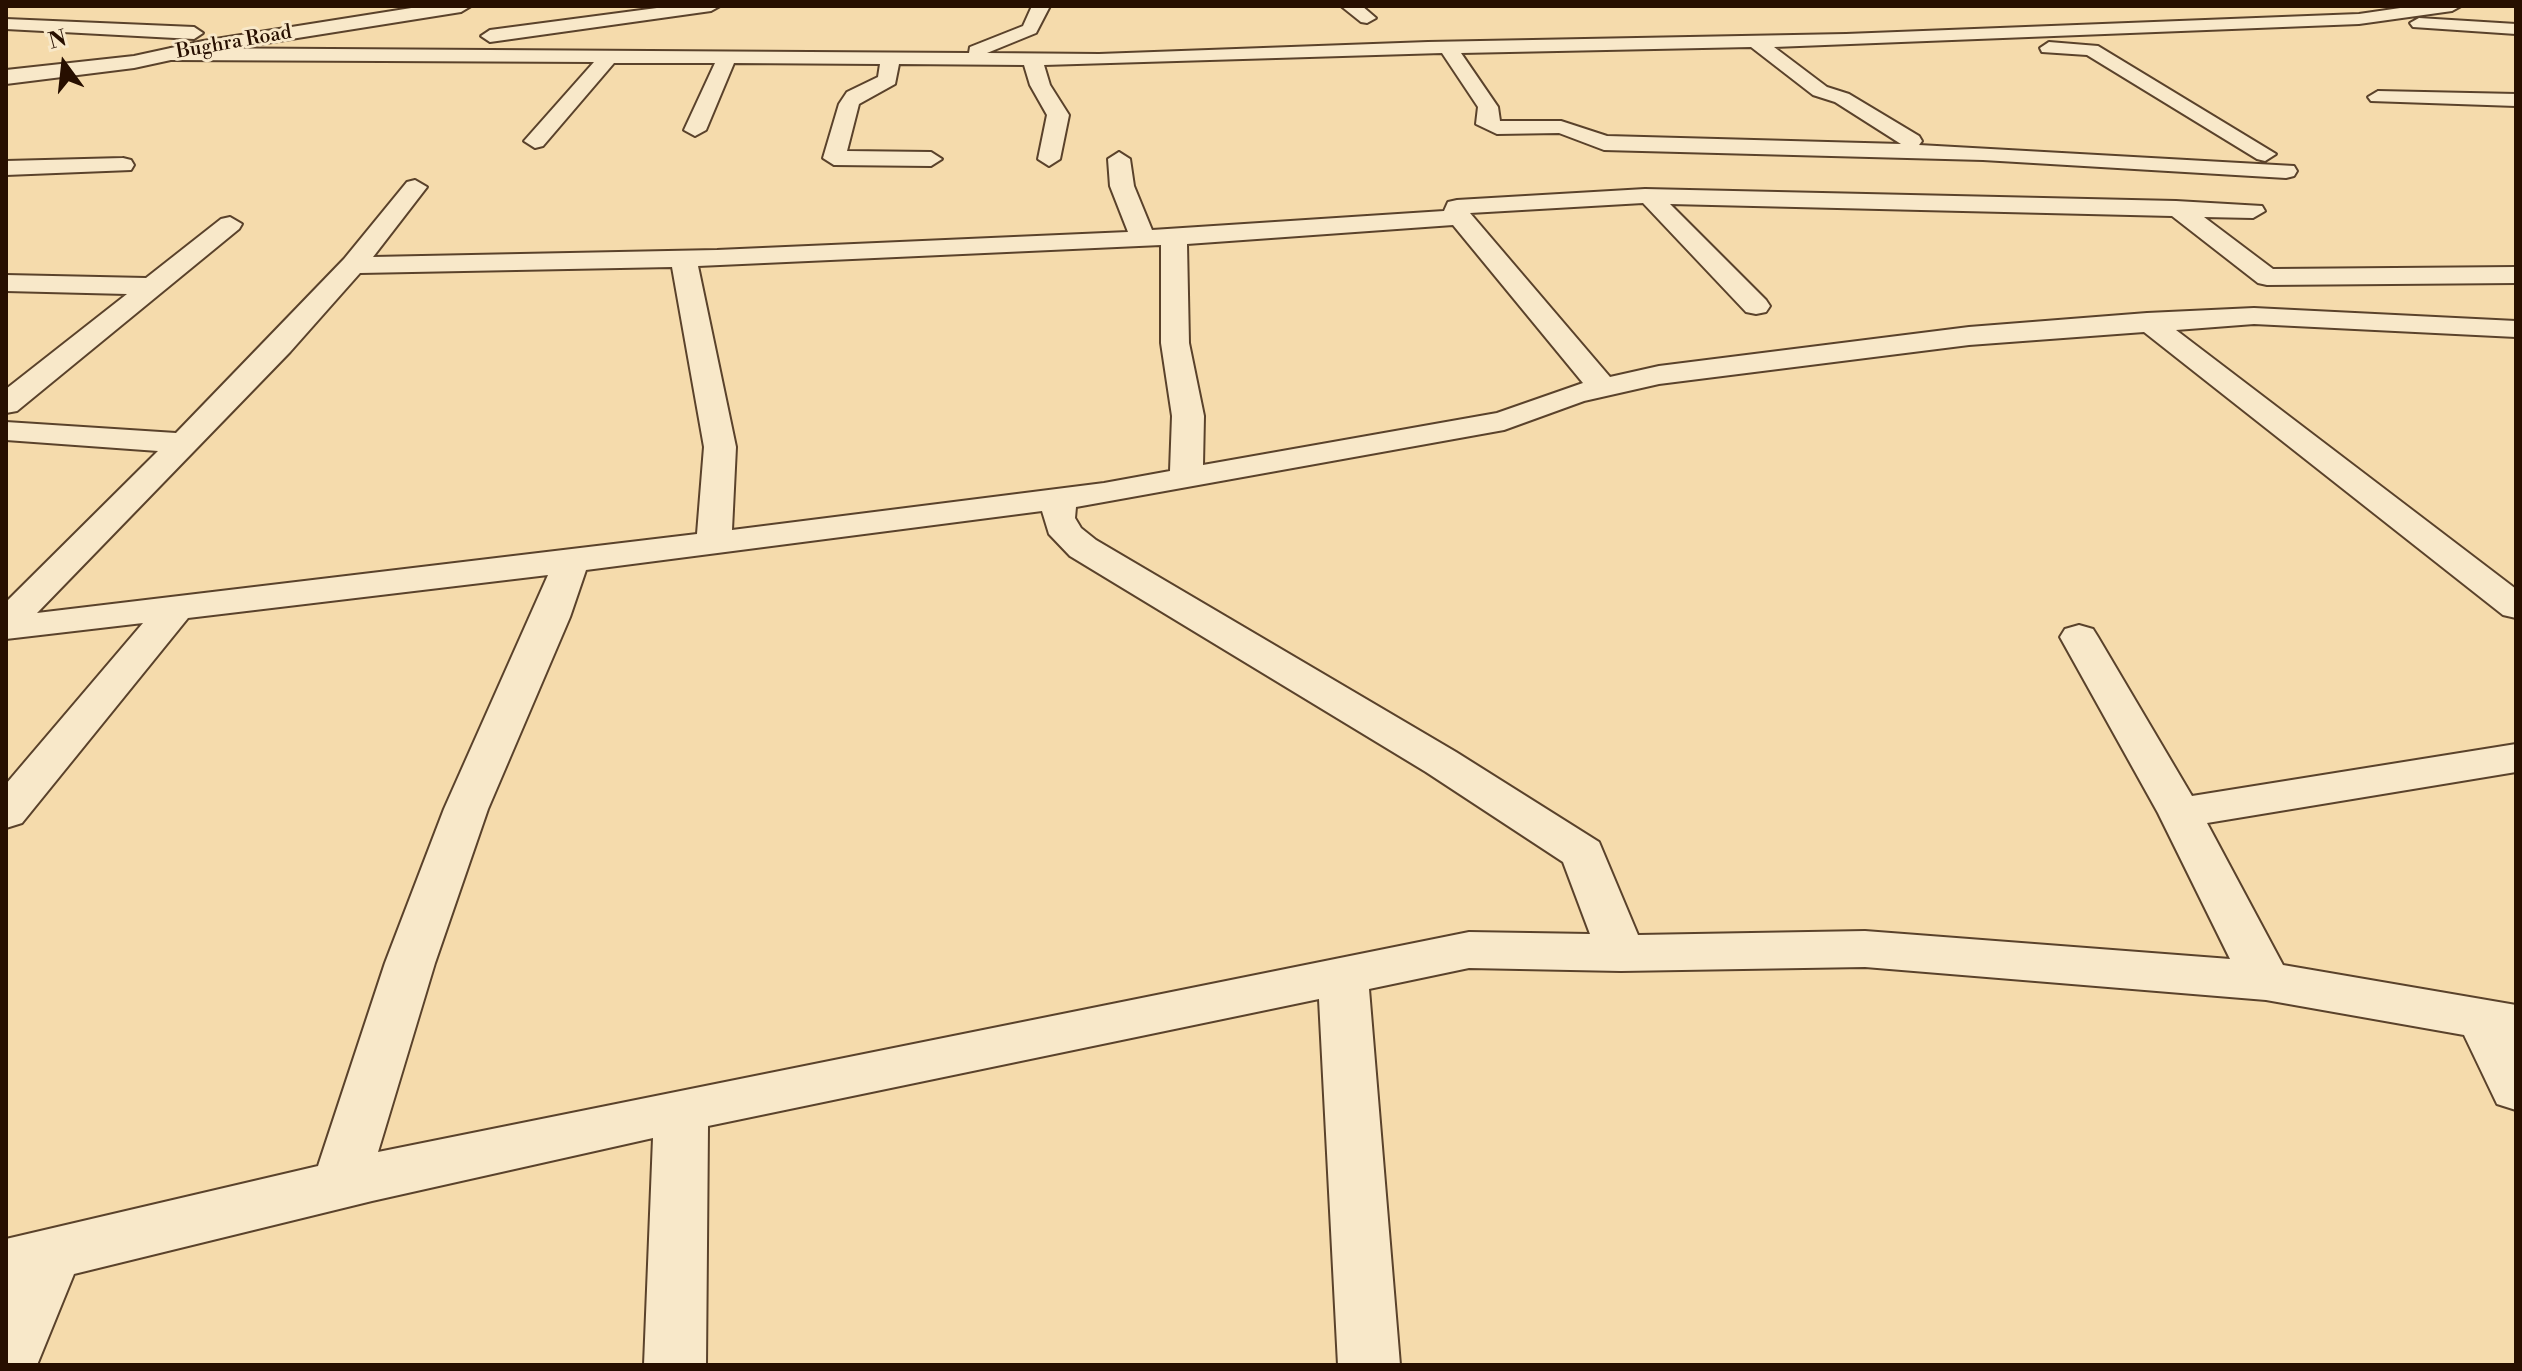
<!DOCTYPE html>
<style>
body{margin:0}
#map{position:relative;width:2522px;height:1371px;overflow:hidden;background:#f5dbac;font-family:"Libre Bodoni",serif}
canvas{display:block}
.frame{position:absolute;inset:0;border:8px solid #270f00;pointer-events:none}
.north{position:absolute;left:24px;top:24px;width:80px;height:80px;-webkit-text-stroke:6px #f8e8c9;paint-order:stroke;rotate:345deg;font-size:22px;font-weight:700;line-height:32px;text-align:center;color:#270f00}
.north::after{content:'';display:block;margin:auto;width:28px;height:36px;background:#270f00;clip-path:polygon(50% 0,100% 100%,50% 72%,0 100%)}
</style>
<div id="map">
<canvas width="2522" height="1371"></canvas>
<div class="frame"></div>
<div class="north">N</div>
</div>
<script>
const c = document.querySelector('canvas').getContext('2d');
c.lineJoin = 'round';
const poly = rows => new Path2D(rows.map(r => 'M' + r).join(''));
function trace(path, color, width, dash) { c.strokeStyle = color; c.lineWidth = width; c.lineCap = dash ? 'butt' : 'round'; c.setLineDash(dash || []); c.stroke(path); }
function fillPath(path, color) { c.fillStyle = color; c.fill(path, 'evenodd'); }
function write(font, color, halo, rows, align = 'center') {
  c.font = font + ' "Libre Bodoni",serif'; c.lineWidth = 6; c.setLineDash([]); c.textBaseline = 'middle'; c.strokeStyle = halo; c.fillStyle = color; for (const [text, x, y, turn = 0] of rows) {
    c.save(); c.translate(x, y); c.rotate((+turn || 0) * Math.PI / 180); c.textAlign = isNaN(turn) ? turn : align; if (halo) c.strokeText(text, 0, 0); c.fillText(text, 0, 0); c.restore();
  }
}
const minor = poly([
 [672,6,720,6,711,11,490,42,481,36,490,30,672,6],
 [1032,6,1050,6,1036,33,987,53,1099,54,1428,42,1846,34,2359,14,2414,6,2461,6,2452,11,2359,24,1774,47,1827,87,1849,94,1919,136,1922,141,1919,145,2294,166,2297,171,2294,176,2286,178,1983,160,1604,150,1559,133,1497,134,1476,124,1478,107,1442,53,1044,65,1050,85,1069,115,1060,159,1049,166,1038,159,1047,115,1030,85,1024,65,899,64,895,84,859,104,847,151,931,152,942,159,931,166,834,165,823,158,839,104,847,92,878,77,880,64,734,63,706,130,695,136,684,130,715,63,614,63,543,146,535,148,524,141,594,62,171,60,161,54,171,48,969,53,970,47,1023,26,1032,6],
 [1751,47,1813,95,1835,102,1901,144,1607,136,1561,121,1500,121,1498,107,1461,53,1751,47],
 [1341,6,1362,6,1376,18,1367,23,1361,22,1341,6],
 [2419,18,2516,24,2516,34,2413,27,2410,23,2419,18],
 [6,19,194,27,203,33,194,39,6,29,6,19],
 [2049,42,2098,46,2276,154,2265,161,2257,159,2087,55,2042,52,2040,48,2049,42],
 [2378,91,2516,94,2516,106,2371,101,2368,97,2378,91],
 [1119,152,1130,159,1134,186,1152,230,1444,211,1448,202,1457,200,1645,189,2176,201,2262,206,2265,211,2253,218,2204,217,2273,269,2516,267,2516,283,2267,285,2258,283,2172,216,1670,204,1766,300,1770,306,1766,312,1756,314,1746,312,1643,203,1470,213,1610,377,1659,366,1969,327,2147,313,2254,308,2516,321,2516,337,2254,324,2176,330,2516,589,2516,618,2503,615,2144,332,1969,345,1659,384,1584,401,1504,430,1076,507,1075,518,1081,528,1096,540,1456,752,1599,842,1638,935,1865,931,2230,959,2158,813,2060,637,2065,629,2079,625,2093,629,2098,637,2192,796,2516,744,2516,772,2207,823,2283,965,2516,1005,2516,1110,2497,1104,2464,1035,2266,1000,1865,967,1621,971,1469,968,1369,989,1400,1365,1338,1365,1319,999,708,1126,706,1365,644,1365,653,1138,372,1201,74,1274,37,1365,6,1365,6,1239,318,1166,385,963,444,809,548,575,188,618,22,823,6,828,6,784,143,623,6,639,6,602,158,451,6,440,6,422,176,433,344,259,407,182,415,180,427,187,373,257,717,250,1128,232,1110,186,1108,159,1119,152],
 [1453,225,1583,383,1497,413,1203,465,1204,416,1189,343,1187,244,1453,225],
 [1161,245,1161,343,1172,416,1170,471,1104,483,732,530,736,447,698,266,1161,245],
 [672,267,704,447,697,534,37,613,290,352,360,273,672,267],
 [1042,511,1049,534,1070,556,1426,772,1563,862,1590,934,1469,932,378,1152,435,963,488,809,570,617,586,570,1042,511],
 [123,158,131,160,134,165,131,170,6,175,6,161,123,158],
 [230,217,242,224,239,229,17,411,6,413,6,389,127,294,6,291,6,275,146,278,221,219,230,217]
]);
const tertiary = poly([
 [424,6,471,6,461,12,203,53,134,68,6,84,6,70,134,56,203,41,424,6]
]);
trace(minor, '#5a422b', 4);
trace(tertiary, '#5a422b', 4);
fillPath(minor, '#f8e8c9');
fillPath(tertiary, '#f8e8c9');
write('20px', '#270f00', '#f8e8c9', [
 ["Bughra Road",234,43,-10]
]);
</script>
